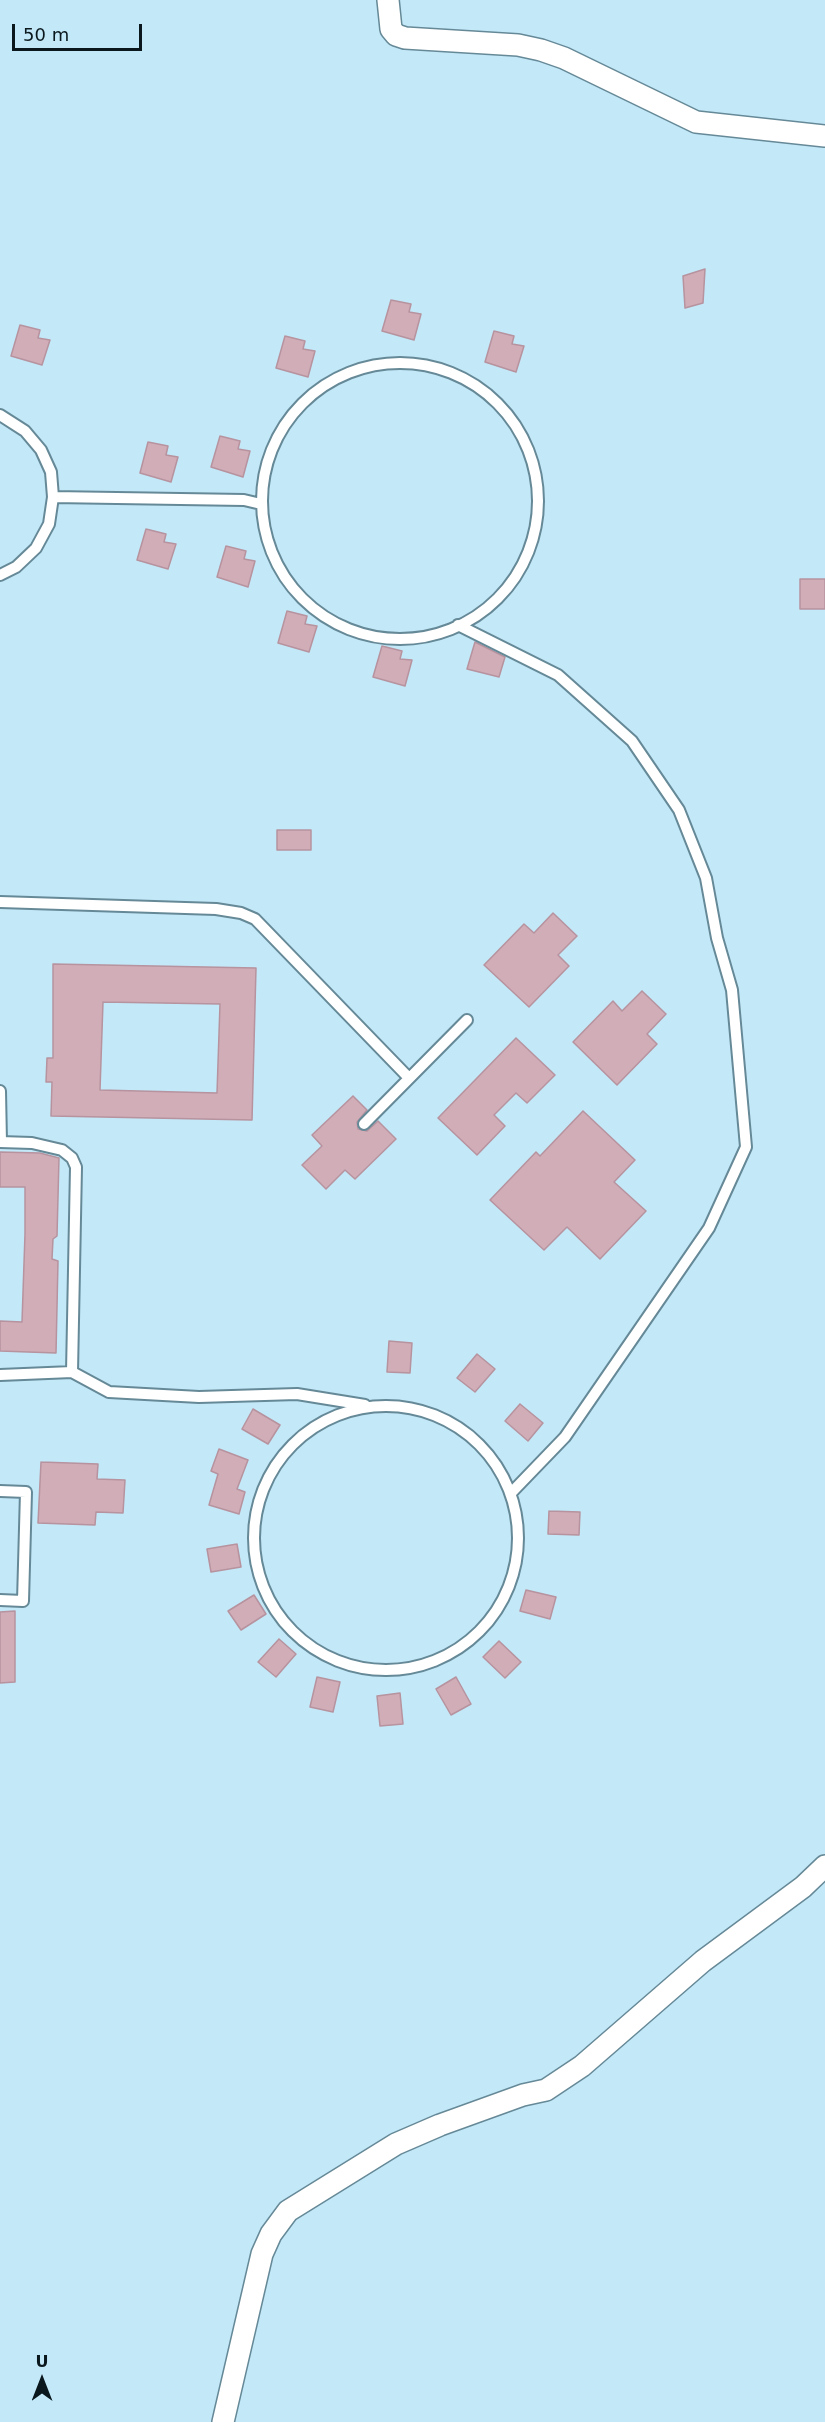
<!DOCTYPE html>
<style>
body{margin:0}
#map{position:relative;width:825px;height:2422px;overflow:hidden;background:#c3e8f8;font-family:"DejaVu Sans",sans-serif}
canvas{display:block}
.north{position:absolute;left:12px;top:2350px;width:60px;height:60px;-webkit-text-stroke:4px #c3e8f8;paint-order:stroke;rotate:0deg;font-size:16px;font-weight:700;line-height:24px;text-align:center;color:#0a181d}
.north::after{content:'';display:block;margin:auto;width:21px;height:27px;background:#0a181d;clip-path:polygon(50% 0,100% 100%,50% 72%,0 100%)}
.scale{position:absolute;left:12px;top:24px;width:130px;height:27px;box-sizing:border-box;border:3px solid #0a181d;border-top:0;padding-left:8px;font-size:18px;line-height:21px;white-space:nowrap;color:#0a181d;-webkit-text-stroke:4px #c3e8f8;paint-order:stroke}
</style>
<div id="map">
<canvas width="825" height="2422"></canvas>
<div class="north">U</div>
<div class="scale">50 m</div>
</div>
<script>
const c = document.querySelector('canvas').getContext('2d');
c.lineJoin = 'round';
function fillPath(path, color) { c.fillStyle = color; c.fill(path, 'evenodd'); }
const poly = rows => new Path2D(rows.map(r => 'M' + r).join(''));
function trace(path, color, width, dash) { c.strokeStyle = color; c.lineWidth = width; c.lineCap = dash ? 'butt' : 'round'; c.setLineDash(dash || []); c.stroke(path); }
const building = poly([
 [705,269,703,303,685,308,683,276,705,269],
 [391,300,411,304,409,312,421,314,414,340,382,331,391,300],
 [20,325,40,330,38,338,50,340,42,365,11,356,20,325],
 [494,331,514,336,512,344,524,346,516,372,485,362,494,331],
 [285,336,305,341,303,349,315,351,308,377,276,368,285,336],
 [220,436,240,441,238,449,250,451,243,477,211,467,220,436],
 [148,442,168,446,166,455,178,457,171,482,140,473,148,442],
 [146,529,166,534,164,542,176,544,168,569,137,560,146,529],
 [226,546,246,551,244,559,255,561,248,587,217,577,226,546],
 [800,579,825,579,825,609,800,609,800,579],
 [287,611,307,616,305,624,317,626,309,652,278,643,287,611],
 [475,642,505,657,499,677,467,669,475,642],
 [382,646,402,651,400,659,412,660,405,686,373,677,382,646],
 [277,830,311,830,311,850,277,850,277,830],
 [553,913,577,936,558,955,569,966,529,1007,484,965,524,924,534,933,553,913],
 [53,964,256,968,252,1120,51,1116,52,1082,46,1082,47,1058,53,1058,53,964],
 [103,1002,220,1004,217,1093,100,1090,103,1002],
 [642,991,666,1014,647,1034,657,1044,617,1085,573,1042,613,1001,622,1011,642,991],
 [516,1038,555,1075,527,1103,516,1093,494,1115,505,1126,477,1155,438,1118,516,1038],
 [353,1096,367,1110,357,1122,358,1129,367,1131,378,1121,396,1139,355,1179,345,1170,326,1189,302,1165,322,1146,312,1135,353,1096],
 [583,1111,635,1160,614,1182,646,1211,600,1259,567,1227,544,1250,490,1200,536,1152,540,1156,583,1111],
 [0,1152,40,1153,59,1158,57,1236,53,1239,52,1259,58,1261,56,1353,0,1351,0,1321,22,1322,25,1234,25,1187,0,1187,0,1152],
 [389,1341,412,1343,410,1373,387,1372,389,1341],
 [477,1354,495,1369,475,1392,457,1378,477,1354],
 [520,1404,543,1423,528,1441,505,1421,520,1404],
 [253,1409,280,1425,268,1444,242,1429,253,1409],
 [219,1449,248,1460,237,1489,245,1492,239,1514,209,1505,218,1474,211,1471,219,1449],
 [41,1462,98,1464,97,1479,125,1480,123,1513,96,1512,95,1525,38,1523,41,1462],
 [549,1511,580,1512,579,1535,548,1534,549,1511],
 [237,1544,241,1567,211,1572,207,1549,237,1544],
 [526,1590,556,1597,550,1619,520,1611,526,1590],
 [254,1595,266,1614,241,1630,228,1611,254,1595],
 [15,1611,15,1682,0,1683,0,1612,15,1611],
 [279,1639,296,1654,276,1677,258,1662,279,1639],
 [499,1641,521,1662,505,1678,483,1657,499,1641],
 [317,1677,340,1682,333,1712,310,1707,317,1677],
 [456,1677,471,1704,451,1715,436,1689,456,1677],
 [400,1693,403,1724,380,1726,377,1696,400,1693]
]);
fillPath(building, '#d1adb8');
trace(building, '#b6939e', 1.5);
const service = poly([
 '262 501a138 138 0 1 1 276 0a138 138 0 1 1-276 0Z',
 [0,415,25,431,41,450,51,472,53,497,49,524,36,548,16,567,0,575],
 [53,497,244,500,261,504],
 [458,625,558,675,632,741,679,810,706,878,717,938,732,990,746,1147,709,1228,565,1437,512,1492],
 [0,902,216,909,241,913,255,919,409,1078],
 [0,1091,1,1142],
 [364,1124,467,1020],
 [0,1142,32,1143,62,1150,72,1158,76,1167,72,1372],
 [0,1375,72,1372,109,1392,199,1397,297,1394,365,1405],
 '254 1538a132 132 0 1 1 264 0a132 132 0 1 1-264 0Z',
 [0,1491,26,1492,23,1601,0,1600]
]);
const minor = poly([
 [388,0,391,29,396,35,405,38,518,45,541,50,564,58,696,122,825,136],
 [223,2422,262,2254,271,2234,288,2211,396,2144,440,2125,523,2095,546,2090,582,2066,703,1961,803,1887,825,1866]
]);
trace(service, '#668997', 14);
trace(minor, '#668997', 24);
trace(service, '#fff', 10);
trace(minor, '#fff', 21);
</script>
